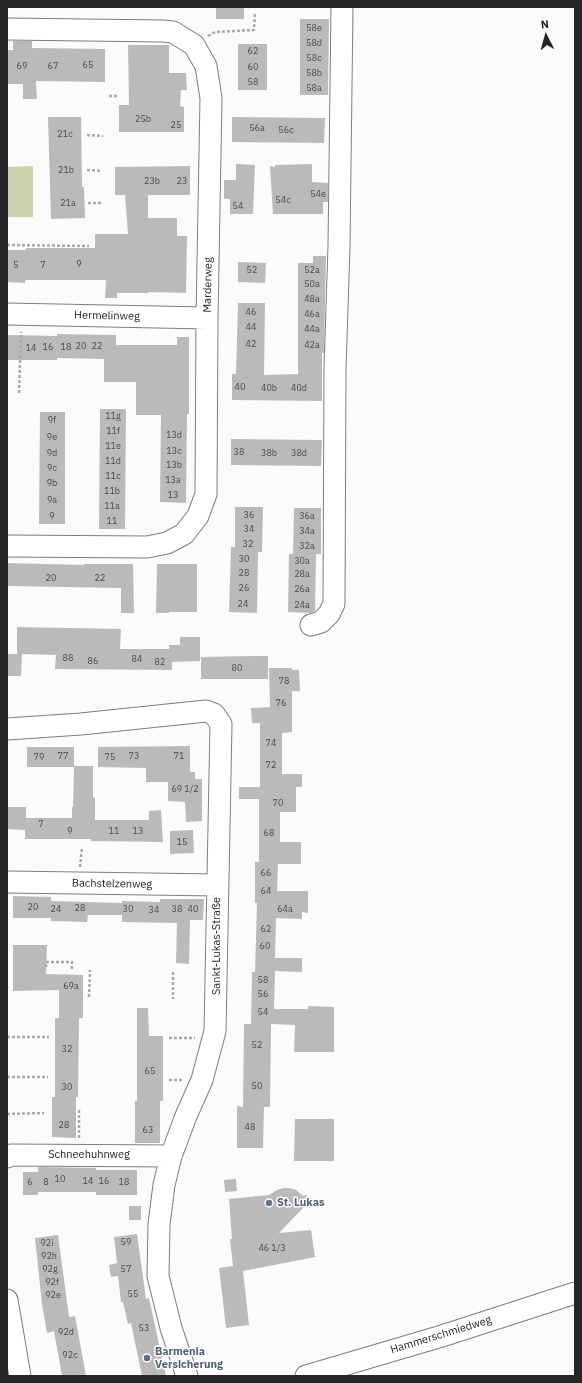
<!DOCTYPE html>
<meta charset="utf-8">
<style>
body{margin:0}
#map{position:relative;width:582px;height:1383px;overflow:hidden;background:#fafbfd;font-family:"IBM Plex Sans",sans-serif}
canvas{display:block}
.frame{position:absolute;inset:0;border:8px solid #242526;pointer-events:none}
.north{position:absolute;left:526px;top:16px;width:40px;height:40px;-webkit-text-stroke:3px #fff;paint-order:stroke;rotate:354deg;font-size:11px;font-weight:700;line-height:16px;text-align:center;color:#242526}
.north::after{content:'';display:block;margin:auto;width:14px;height:18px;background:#242526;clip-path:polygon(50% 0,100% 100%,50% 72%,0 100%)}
</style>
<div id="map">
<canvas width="582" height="1383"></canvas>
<div class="frame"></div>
<div class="north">N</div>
</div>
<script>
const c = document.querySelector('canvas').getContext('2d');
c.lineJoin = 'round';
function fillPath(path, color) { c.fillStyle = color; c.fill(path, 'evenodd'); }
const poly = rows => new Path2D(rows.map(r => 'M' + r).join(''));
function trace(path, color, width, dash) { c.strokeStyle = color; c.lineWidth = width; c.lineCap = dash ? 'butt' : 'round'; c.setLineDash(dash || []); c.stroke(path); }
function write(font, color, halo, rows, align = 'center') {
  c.font = font + ' "IBM Plex Sans",sans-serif'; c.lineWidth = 3; c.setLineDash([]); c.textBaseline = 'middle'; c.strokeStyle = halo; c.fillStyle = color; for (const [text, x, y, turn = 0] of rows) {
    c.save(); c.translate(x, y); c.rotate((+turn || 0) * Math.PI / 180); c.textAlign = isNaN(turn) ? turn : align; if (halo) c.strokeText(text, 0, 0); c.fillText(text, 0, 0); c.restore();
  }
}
fillPath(poly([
 [33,166,33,217,7,217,7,167]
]), '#ced3ab');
fillPath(poly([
 [216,7,244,7,244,19,216,19],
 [300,19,329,19,328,95,300,95],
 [13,41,32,41,32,48,105,49,105,82,36,81,37,99,23,99,23,84,7,84,7,50,13,50],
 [238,44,267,44,267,90,238,90],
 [128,45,169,45,169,73,186,73,187,90,181,90,180,106,184,107,184,132,119,132,119,105,129,105],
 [48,117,81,117,82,187,84,187,85,218,51,219],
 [232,117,325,118,324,143,232,142],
 [236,164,255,165,253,214,230,214,230,199,224,199,224,180,236,180],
 [312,164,312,182,328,183,328,202,323,202,323,214,273,214,270,166,275,167,275,165],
 [190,166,190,195,148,195,148,218,177,218,177,236,187,236,186,293,148,292,148,293,117,293,117,298,105,298,106,280,25,280,25,283,7,282,7,250,26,250,26,248,95,248,95,234,128,234,125,195,115,195,115,167],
 [313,256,326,256,324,353,322,353,322,401,232,400,232,374,236,374,238,303,265,303,264,375,298,374,298,263,313,263],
 [238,262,266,263,265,283,238,282],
 [57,334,116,335,116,345,177,345,177,337,189,337,189,414,187,414,186,503,160,502,161,415,136,415,136,382,104,382,104,359,57,358,57,360,7,360,7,335,57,336],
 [100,409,126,409,125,529,99,529],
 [40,412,65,412,65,524,39,524],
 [231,439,322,440,321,466,231,465],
 [235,507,263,507,262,552,258,552,257,613,229,612,231,547,235,547],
 [294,508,321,508,321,554,316,554,315,611,311,613,288,612,289,554,293,554],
 [7,563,84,565,84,564,133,564,134,613,121,613,121,588,7,586],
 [157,564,197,564,197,612,169,612,169,613,156,613],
 [17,627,121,629,120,649,169,649,169,645,180,645,180,637,200,637,200,661,172,662,172,670,55,669,56,655,22,654,21,676,7,676,7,654,17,654],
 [253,656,268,656,268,679,201,679,201,657],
 [269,668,292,668,292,670,299,670,300,691,292,691,292,732,282,733,282,774,302,774,302,787,296,787,296,812,280,812,280,842,301,842,301,864,278,864,277,891,308,891,308,913,302,912,302,919,276,918,275,958,302,958,302,972,275,971,274,1009,308,1009,308,1006,334,1007,334,1052,294,1052,295,1025,271,1024,270,1107,264,1107,263,1148,237,1148,237,1106,243,1107,244,1024,251,1024,252,972,255,972,256,938,257,903,255,903,255,862,259,862,259,799,239,799,239,787,260,787,260,723,252,723,251,708,270,707],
 [190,746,190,772,195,772,195,779,202,779,202,821,186,822,185,802,168,801,168,782,146,782,146,768,98,767,98,747],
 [27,747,74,747,74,766,93,766,93,798,95,797,95,820,149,820,149,811,161,810,163,842,91,841,91,839,25,839,25,830,7,829,7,807,26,807,26,818,72,818,72,807,73,807,74,767,27,767],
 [193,830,194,853,170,854,170,831],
 [13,896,51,897,51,901,122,903,122,901,160,902,160,899,204,899,203,920,190,920,189,964,176,963,177,923,122,922,122,915,88,915,87,922,51,921,51,918,13,918],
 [13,945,47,945,46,974,83,975,83,1018,79,1018,78,1097,76,1097,76,1138,52,1137,52,1097,55,1097,55,1018,59,1018,59,990,13,991],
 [137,1008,148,1008,149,1036,163,1036,163,1101,160,1101,160,1143,135,1143,135,1101,137,1101],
 [295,1119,334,1119,334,1161,294,1161],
 [38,1167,96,1168,96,1170,137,1170,137,1195,96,1195,96,1192,38,1192,38,1195,23,1195,23,1172,38,1172],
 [236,1179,237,1191,225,1192,224,1180],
 [283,1188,290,1188,296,1190,303,1196,307,1195,308,1207,303,1208,279,1233,311,1230,315,1257,243,1271,249,1325,226,1328,219,1268,233,1266,230,1239,232,1239,229,1199,269,1195,277,1190],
 [129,1206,141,1206,141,1220,129,1220],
 [137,1234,146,1299,149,1298,166,1376,142,1376,131,1323,128,1324,123,1302,121,1302,118,1276,111,1277,109,1265,117,1263,114,1237],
 [58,1235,69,1317,75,1316,86,1376,62,1376,54,1331,47,1333,42,1304,35,1238]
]), '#bcbab9');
const minor = poly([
 [7,29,163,31,173,32,194,45,206,66,211,98,207,318,206,494,198,516,184,534,167,543,147,547,7,546],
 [7,314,207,318],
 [311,625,321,622,329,614,334,604,335,369,339,246,342,7],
 [7,729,81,724,206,711,214,714,221,724,215,1031,202,1080,186,1116,171,1156,164,1185,159,1224,158,1276,171,1328,187,1376],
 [7,882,218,885],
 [7,1157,11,1155,171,1156],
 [7,1300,20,1376],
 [306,1376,442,1336,575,1293]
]);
trace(minor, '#7c7e7f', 23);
trace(poly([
 [208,36,215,32,254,30,255,13],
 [109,96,119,96],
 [87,135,103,136],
 [87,170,102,171],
 [88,203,102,203],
 [7,245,89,246],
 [19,393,21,332],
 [80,867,82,847],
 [46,967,46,962,72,962,72,969],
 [173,972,173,999],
 [89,997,90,970],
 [7,1037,49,1037],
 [169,1038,195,1038],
 [7,1077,48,1077],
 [169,1080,183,1080],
 [7,1114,44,1113],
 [79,1138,79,1108]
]), '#a9aaac', 2.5, [3, 2]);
trace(minor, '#fff', 21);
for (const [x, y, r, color] of [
 [269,1203,4,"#6b7280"],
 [147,1358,4,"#5c6f8a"]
]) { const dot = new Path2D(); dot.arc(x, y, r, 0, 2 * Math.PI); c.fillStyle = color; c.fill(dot); trace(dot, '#fff', 1.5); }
write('9px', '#4a4a4b', null, [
 ["58e",314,28],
 ["58d",314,43],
 ["62",253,51],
 ["58c",314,58],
 ["65",88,65],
 ["69",22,66],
 ["67",53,66],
 ["60",253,67],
 ["58b",314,73],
 ["58",253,82],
 ["58a",314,88],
 ["25b",143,119],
 ["25",176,125],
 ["56a",257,128],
 ["56c",286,130],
 ["21c",65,134],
 ["21b",66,170],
 ["23b",152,181],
 ["23",182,181],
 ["54e",318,194],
 ["54c",283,200],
 ["21a",68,203],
 ["54",238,206],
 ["9",79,264],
 ["5",16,265],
 ["7",43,265],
 ["52",252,270],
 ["52a",312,270],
 ["50a",312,284],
 ["48a",312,299],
 ["46",251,312],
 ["46a",312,314],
 ["44",251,327],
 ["44a",312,329],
 ["42",251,344],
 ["42a",312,345],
 ["20",81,346],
 ["22",97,346],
 ["16",48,347],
 ["18",66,347],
 ["14",31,348],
 ["40",240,387],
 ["40b",269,388],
 ["40d",299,388],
 ["11g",113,416],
 ["9f",52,420],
 ["11f",113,431],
 ["13d",174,435],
 ["9e",52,437],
 ["11e",113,446],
 ["13c",174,451],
 ["38",239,452],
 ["9d",52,453],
 ["38b",269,453],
 ["38d",299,453],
 ["11d",113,461],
 ["13b",174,465],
 ["9c",52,468],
 ["11c",113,476],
 ["13a",173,480],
 ["9b",52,483],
 ["11b",112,491],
 ["13",173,495],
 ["9a",52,500],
 ["11a",112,506],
 ["36",249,515],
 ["9",52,516],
 ["36a",307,516],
 ["11",112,521],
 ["34",249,529],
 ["34a",307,531],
 ["32",248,544],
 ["32a",307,546],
 ["30",244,559],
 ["30a",302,561],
 ["28",244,573],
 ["28a",302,574],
 ["20",51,578],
 ["22",100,578],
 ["26",244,588],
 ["26a",302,589],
 ["24",243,604],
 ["24a",302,605],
 ["88",68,658],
 ["84",137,659],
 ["86",93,661],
 ["82",160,662],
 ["80",237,668],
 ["78",284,681],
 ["76",281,703],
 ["74",271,743],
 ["77",63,756],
 ["73",134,756],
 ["71",179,756],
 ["79",39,757],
 ["75",110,757],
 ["72",271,765],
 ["69 1/2",185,789],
 ["70",278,803],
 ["7",41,824],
 ["9",70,831],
 ["11",114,831],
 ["13",138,831],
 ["68",269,833],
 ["15",182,842],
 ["66",266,873],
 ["64",266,891],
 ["20",33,907],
 ["28",80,908],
 ["24",56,909],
 ["30",128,909],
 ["38",177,909],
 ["40",193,909],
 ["64a",285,909],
 ["34",154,910],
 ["62",266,929],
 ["60",265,946],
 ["58",263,980],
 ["69a",71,986],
 ["56",263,994],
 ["54",263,1012],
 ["52",257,1045],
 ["32",67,1049],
 ["65",150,1071],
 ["50",257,1086],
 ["30",67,1087],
 ["28",64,1125],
 ["48",250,1127],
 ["63",148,1130],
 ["10",60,1179],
 ["14",88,1181],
 ["16",104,1181],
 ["6",30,1182],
 ["8",46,1182],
 ["18",124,1182],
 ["59",126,1242],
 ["92i",47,1243],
 ["46 1/3",272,1248],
 ["92h",49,1256],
 ["92g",50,1269],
 ["57",126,1269],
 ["92f",52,1282],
 ["55",133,1294],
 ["92e",53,1295],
 ["53",144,1328],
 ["92d",66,1332],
 ["92c",70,1355]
]);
write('11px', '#242526', '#fff', [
 ["Marderweg",208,285,-89],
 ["Hermelinweg",107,316,1],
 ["Bachstelzenweg",112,884,1],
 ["Sankt-Lukas-Straße",217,946,-90],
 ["Schneehuhnweg",89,1155],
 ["Hammerschmiedweg",441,1335,-17]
]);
write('bold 11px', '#5b616d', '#fff', [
 ["St. Lukas",277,1203]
], 'left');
write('bold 11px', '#4e5e75', '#fff', [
 ["Barmenia",155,1352],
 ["Versicherung",155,1365]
], 'left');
</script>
